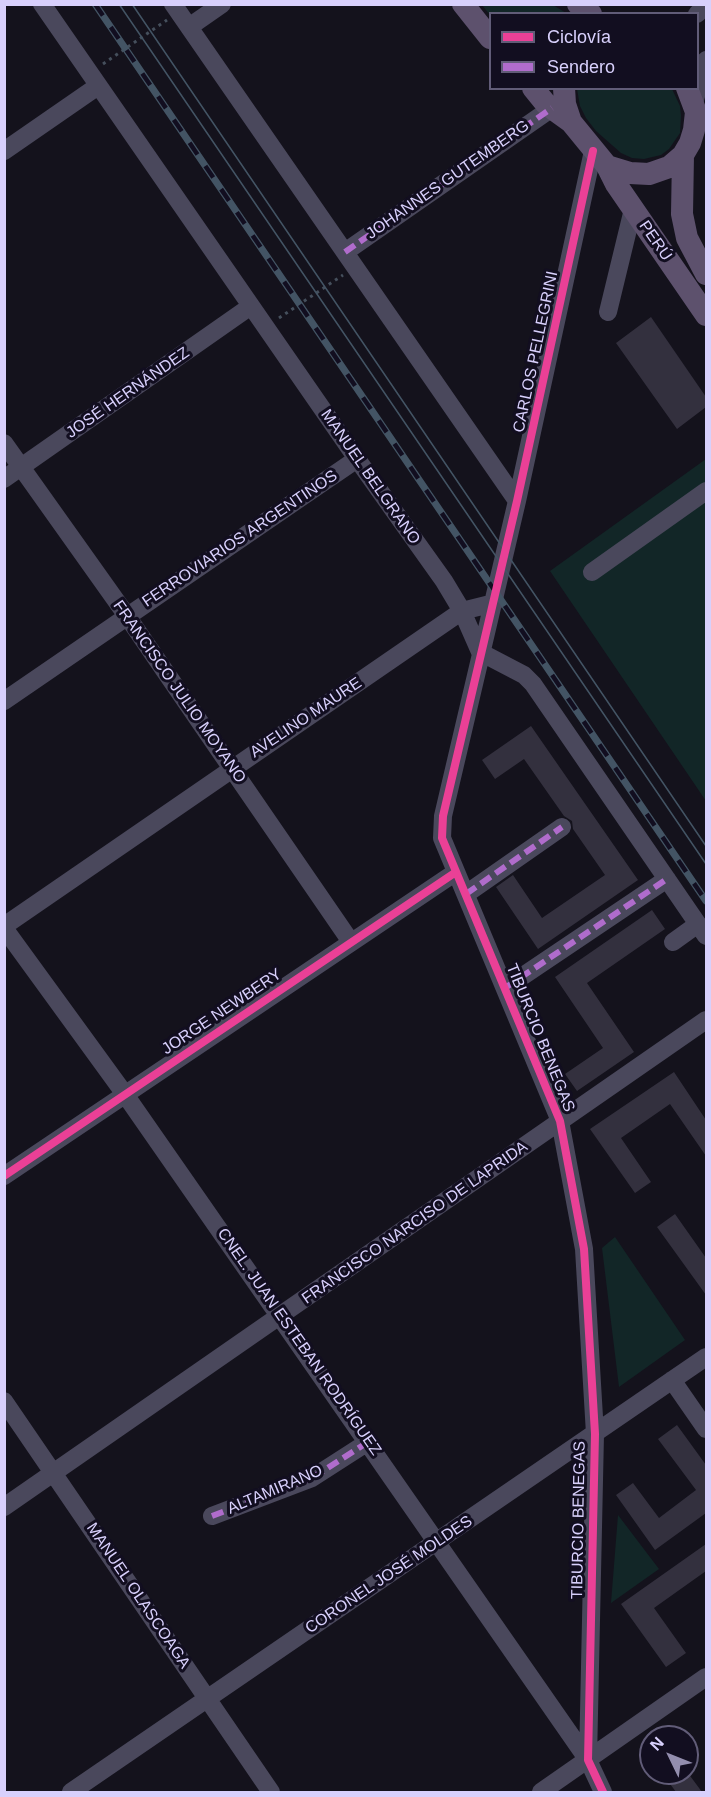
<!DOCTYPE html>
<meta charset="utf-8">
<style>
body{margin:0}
#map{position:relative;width:711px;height:1797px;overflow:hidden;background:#14121c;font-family:Helvetica,sans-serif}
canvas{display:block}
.frame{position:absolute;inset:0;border:6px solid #d8d0fc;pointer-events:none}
.legend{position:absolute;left:489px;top:12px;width:210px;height:78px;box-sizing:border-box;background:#120e20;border:2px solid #615c78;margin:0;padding:8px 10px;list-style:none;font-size:18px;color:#d8d0fc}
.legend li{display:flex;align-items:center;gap:12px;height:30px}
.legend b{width:30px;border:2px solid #615c78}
.north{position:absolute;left:639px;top:1725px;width:60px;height:60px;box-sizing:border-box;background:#120e20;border:2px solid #615c78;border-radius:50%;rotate:313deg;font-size:16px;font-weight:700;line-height:24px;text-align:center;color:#d8d0fc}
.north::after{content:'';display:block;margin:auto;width:21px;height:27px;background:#938eae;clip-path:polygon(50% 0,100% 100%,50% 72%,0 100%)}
</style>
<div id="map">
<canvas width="711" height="1797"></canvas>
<div class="frame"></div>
<ul class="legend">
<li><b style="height:8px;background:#ea4096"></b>Ciclovía</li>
<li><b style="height:8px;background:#b06ccc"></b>Sendero</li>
</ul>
<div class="north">N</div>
</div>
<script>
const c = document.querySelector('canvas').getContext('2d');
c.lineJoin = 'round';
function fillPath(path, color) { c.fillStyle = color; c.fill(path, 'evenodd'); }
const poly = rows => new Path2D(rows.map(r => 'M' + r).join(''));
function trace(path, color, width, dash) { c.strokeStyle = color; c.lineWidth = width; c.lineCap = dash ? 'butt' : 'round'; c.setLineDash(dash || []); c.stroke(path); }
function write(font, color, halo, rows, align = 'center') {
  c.font = font + ' Helvetica,sans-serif'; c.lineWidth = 6; c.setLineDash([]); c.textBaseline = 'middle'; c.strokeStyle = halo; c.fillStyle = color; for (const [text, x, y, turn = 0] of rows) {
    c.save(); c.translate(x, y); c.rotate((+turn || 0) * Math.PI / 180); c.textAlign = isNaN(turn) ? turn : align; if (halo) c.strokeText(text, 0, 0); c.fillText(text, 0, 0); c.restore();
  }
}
fillPath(poly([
 [482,5,553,5,566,13,490,14,490,15],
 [577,89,672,89,680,106,681,116,680,133,669,149,661,155,644,159,632,158,621,153,596,131,586,118,580,106],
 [706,459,706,801,550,571],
 [615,1237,685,1340,619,1387,602,1248],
 [618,1515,659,1569,611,1603]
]), '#122627');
fillPath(poly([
 [651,317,706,397,706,407,677,429,616,343],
 [531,726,638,880,538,949,496,887,513,875,542,918,605,875,573,829,572,821,564,816,524,759,495,779,482,760],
 [652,910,665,929,587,983,634,1052,577,1091,565,1074,603,1048,555,977],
 [674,1072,706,1120,706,1156,670,1104,621,1138,651,1182,635,1193,590,1129],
 [675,1214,706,1258,706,1295,657,1227],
 [677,1425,706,1465,706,1513,655,1550,616,1495,633,1483,659,1518,696,1490,658,1439],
 [706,1544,706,1571,654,1608,686,1653,666,1667,621,1604],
 [662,1773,688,1773,702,1792,676,1792]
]), '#33303e');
trace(poly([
 [103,64,167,20],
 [279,318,343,275]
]), '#454f5c', 3, [3, 4.5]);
trace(poly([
 [42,4,357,459,444,581,462,611,480,652,524,675,533,684,706,936],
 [173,4,517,501],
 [697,14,706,5],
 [189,27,222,4],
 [694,103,706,60],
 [4,151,98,86],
 [593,151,517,501,443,816,442,838,560,1121,584,1249,595,1434,588,1760,603,1792],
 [345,252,552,108],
 [608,312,633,209],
 [4,443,127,616,351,942],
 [4,479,251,306],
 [592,572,706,491],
 [4,701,357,459],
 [466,894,562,827],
 [4,926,462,611,494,603],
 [4,928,124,1093,588,1760],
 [673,942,698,924],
 [505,988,667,879],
 [4,1176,456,872],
 [672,1380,706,1429],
 [4,1401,271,1792],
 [4,1507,706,1020],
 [212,1516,312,1478,368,1442],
 [71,1792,706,1357],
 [541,1792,706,1677]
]), '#4a485c', 18);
trace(poly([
 [463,4,490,38],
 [578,4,591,14],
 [533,88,546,104,571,122],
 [564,88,565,104,571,122,607,166,630,173,649,174,669,167,683,155,690,143,694,130,696,112,687,88],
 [683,155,682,214,687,238,706,274],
 [607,166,616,184,706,315]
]), '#5d516d', 22);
trace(poly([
 [119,4,706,864],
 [132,4,706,846]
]), '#435464', 1.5);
const rail = poly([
 [95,4,706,901]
]);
trace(rail, '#435464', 7);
trace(rail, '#120e20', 4.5, [14]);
trace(poly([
 [345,252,552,108],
 [466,894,562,827],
 [505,988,667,879],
 [212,1516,312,1478,368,1442]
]), '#b06ccc', 6, [12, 6]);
trace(poly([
 [593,151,517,501,443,816,442,838,560,1121,584,1249,595,1434,588,1760,603,1792],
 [4,1176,456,872]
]), '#ea4096', 8);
write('16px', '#d8d0fc', '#120e20', [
 ["JOHANNES GUTEMBERG",448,180,-35],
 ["PERÚ",655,241,55],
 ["CARLOS PELLEGRINI",536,352,-78],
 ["JOSÉ HERNÁNDEZ",128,393,-35],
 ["MANUEL BELGRANO",370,477,55],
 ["FERROVIARIOS ARGENTINOS",240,539,-34],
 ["FRANCISCO JULIO MOYANO",179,692,55],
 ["AVELINO MAURE",306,718,-34],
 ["JORGE NEWBERY",222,1012,-34],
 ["TIBURCIO BENEGAS",540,1038,68],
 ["FRANCISCO NARCISO DE LAPRIDA",415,1223,-35],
 ["CNEL. JUAN ESTEBAN RODRÍGUEZ",299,1342,55],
 ["ALTAMIRANO",275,1490,-23],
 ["TIBURCIO BENEGAS",579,1520,-89],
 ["CORONEL JOSÉ MOLDES",389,1575,-34],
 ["MANUEL OLASCOAGA",138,1596,56]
]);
</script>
